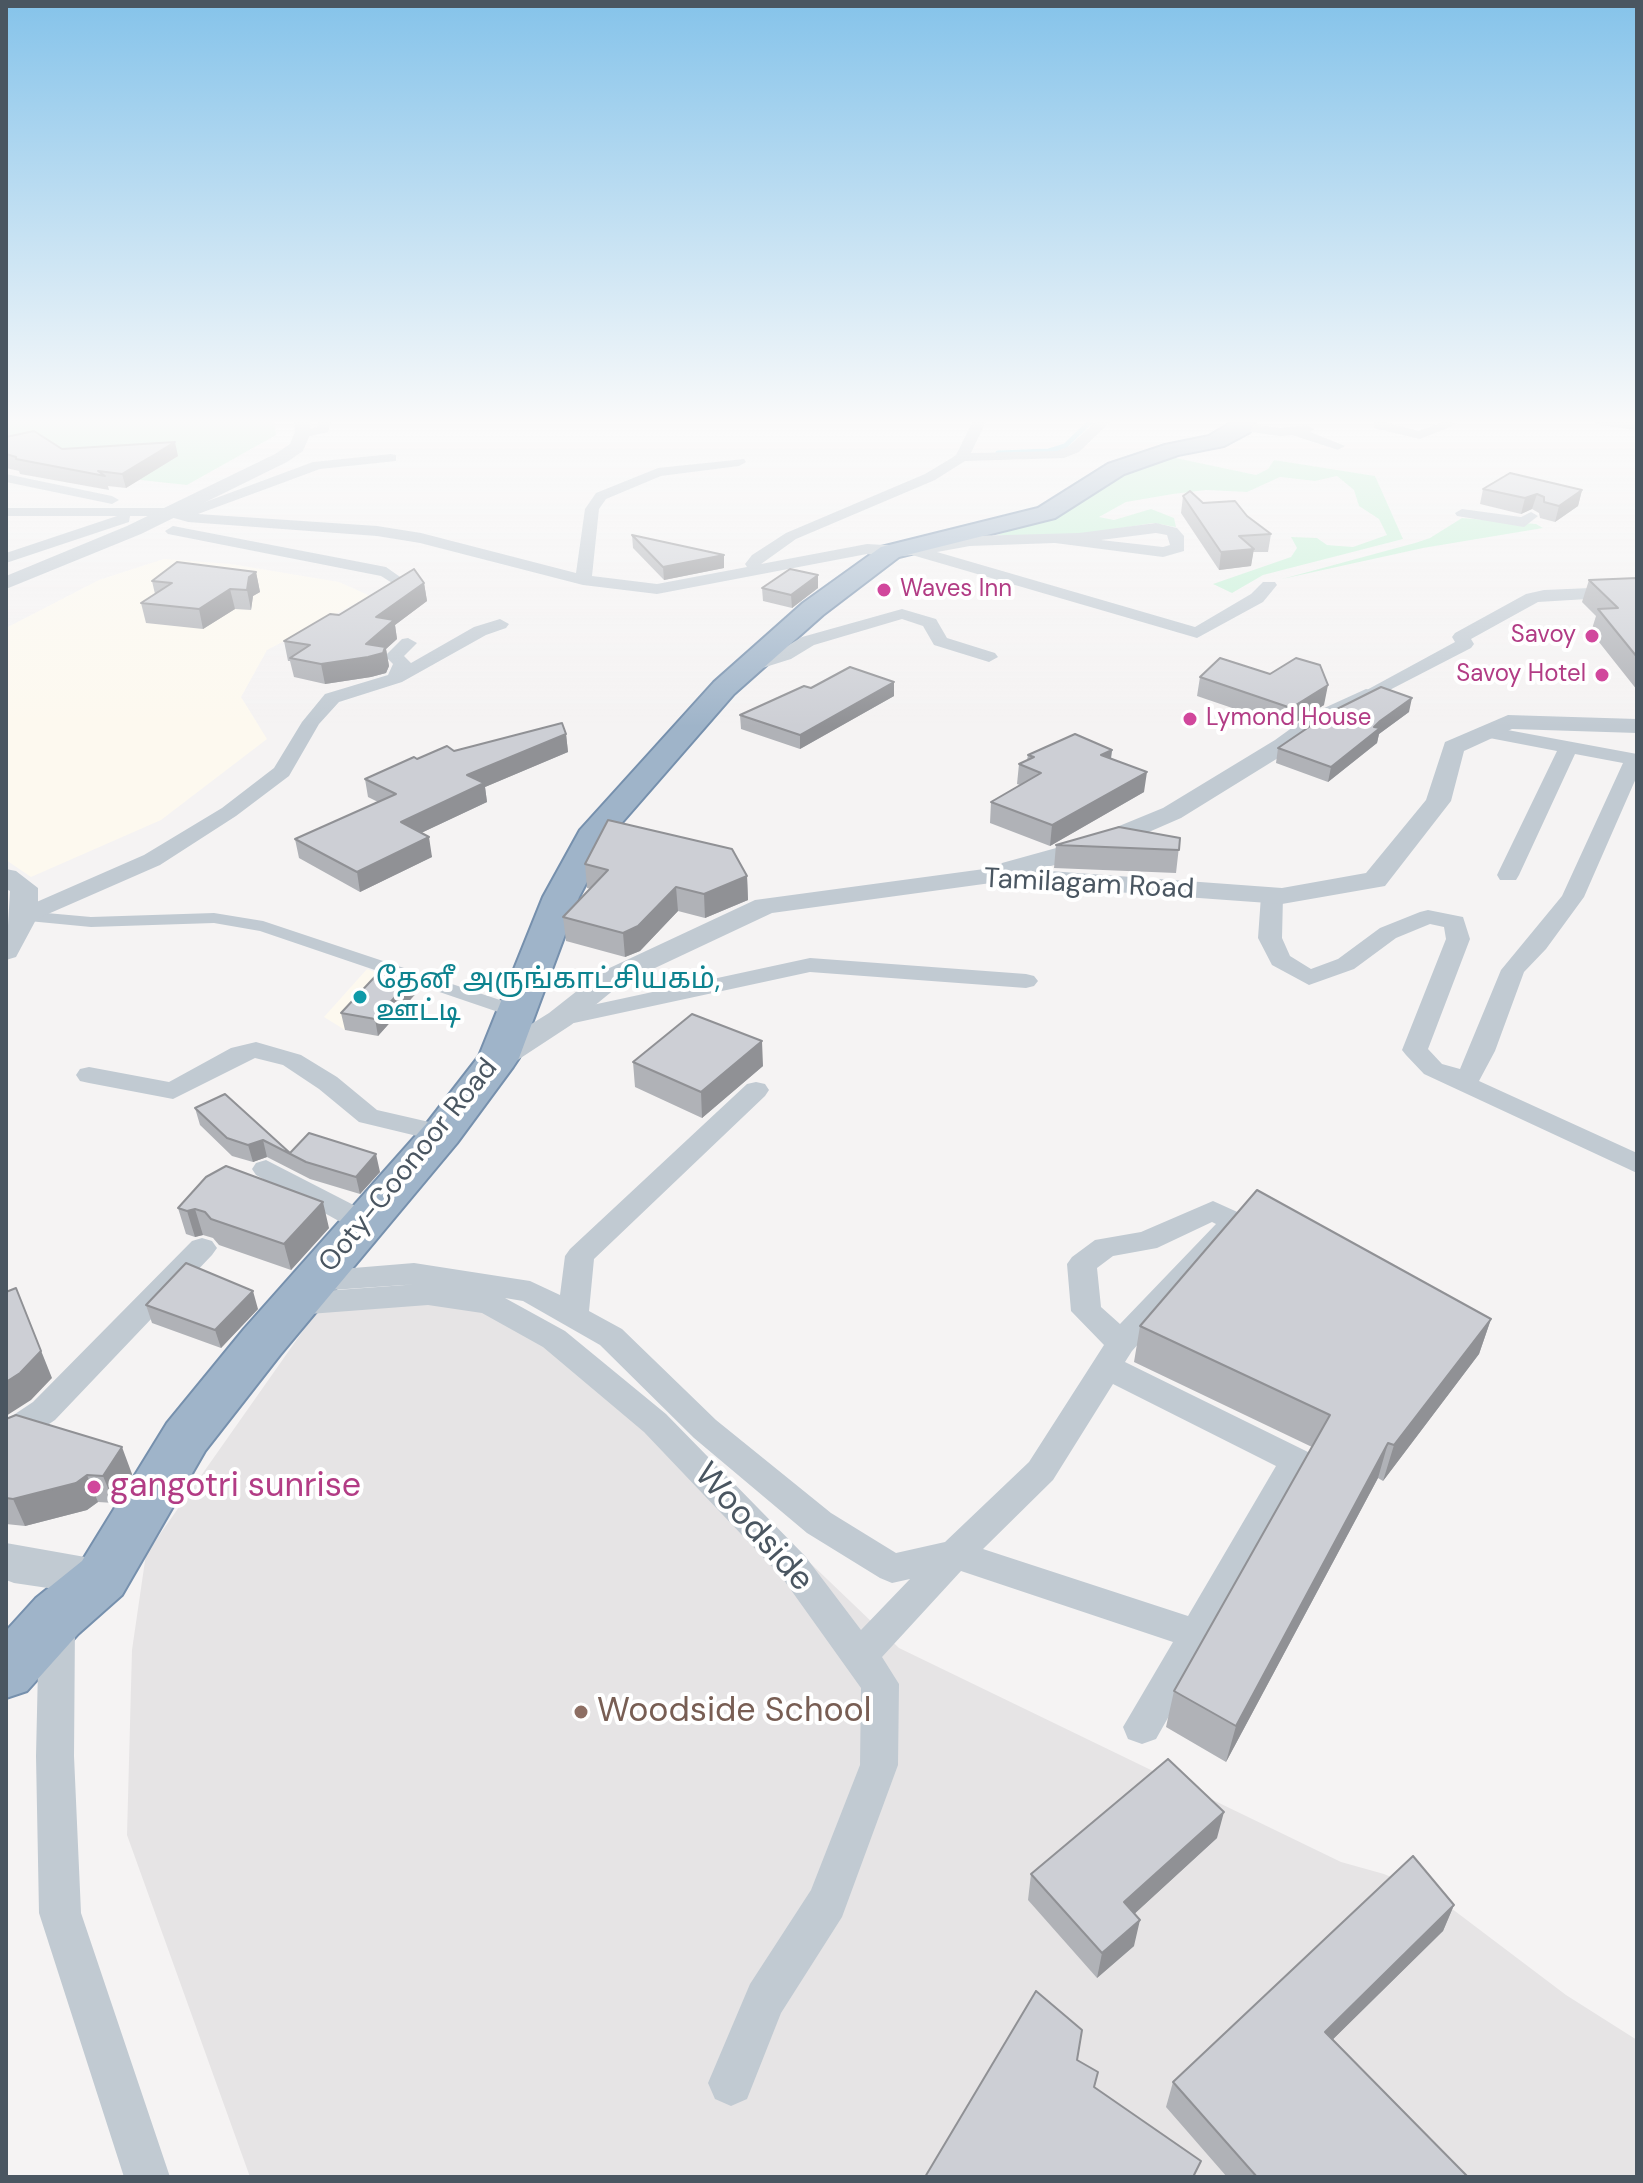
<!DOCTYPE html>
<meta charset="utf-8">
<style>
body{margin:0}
#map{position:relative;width:1643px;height:2183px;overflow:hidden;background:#f5f3f3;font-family:"DM Sans",sans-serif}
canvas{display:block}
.frame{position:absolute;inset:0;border:8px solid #4a5661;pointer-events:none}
</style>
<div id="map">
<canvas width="1643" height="2183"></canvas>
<div class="frame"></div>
</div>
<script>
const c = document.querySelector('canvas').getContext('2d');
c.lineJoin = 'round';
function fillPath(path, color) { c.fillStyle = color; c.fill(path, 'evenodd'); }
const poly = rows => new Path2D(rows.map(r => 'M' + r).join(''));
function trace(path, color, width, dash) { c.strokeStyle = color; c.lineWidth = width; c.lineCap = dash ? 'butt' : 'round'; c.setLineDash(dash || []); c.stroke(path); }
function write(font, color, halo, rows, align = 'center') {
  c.font = font + ' "DM Sans","Noto Sans Tamil",sans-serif'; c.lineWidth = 8; c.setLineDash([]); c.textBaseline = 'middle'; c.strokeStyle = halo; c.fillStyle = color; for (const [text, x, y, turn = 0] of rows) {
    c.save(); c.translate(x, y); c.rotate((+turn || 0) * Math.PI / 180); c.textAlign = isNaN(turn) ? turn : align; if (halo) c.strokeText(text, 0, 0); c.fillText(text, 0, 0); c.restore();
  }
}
fillPath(poly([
 [164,559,230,564,339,582,370,596,267,650,241,697,267,739,161,820,31,877,6,860,6,628,99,580],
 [367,969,419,990,378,1036,345,1030,324,1017]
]), '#fdf9ef');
fillPath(poly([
 [326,1298,515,1307,686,1444,899,1648,1341,1862,1384,1874,1435,1896,1566,1995,1637,2040,1637,2177,250,2177,127,1835,132,1650,146,1554]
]), '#e6e4e5');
fillPath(poly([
 [6,421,274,421,276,435,187,485,29,468,6,440],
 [1171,457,1256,475,1268,469,1274,460,1375,476,1403,539,1263,575,1232,593,1213,584,1291,557,1297,548,1291,537,1317,538,1327,545,1353,547,1387,535,1379,519,1359,506,1354,490,1337,476,1315,481,1280,477,1247,492,1206,490,1173,494,1126,502,1099,517,1114,520,1151,509,1174,518,1176,527,1153,523,1078,535,997,535,1054,516,1126,472],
 [1462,518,1536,524,1543,528,1423,548,1282,579,1415,543,1430,538]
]), '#c3f1d5');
trace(poly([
 [998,453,1049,451,1065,446,1091,421]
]), '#90daee', 5);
const trunk = poly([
 [1234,421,1255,421,1250,432,1224,446,1178,455,1124,474,1055,518,899,557,823,615,734,694,612,834,579,897,519,1058,513,1067,457,1143,280,1355,205,1451,122,1595,78,1634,27,1691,6,1698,6,1631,36,1598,82,1561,167,1423,244,1329,427,1123,479,1056,543,897,580,830,714,682,803,603,881,547,1038,508,1108,464,1165,445,1209,436,1234,421]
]);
trace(trunk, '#7690ad', 4);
fillPath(poly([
 [24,911,91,917,214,913,263,921,524,1008,526,1012,524,1016,510,1016,260,931,214,923,91,927,18,920,15,916,24,911]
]), '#c1cad2');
fillPath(poly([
 [318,421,331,421,328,432,296,439,296,433,317,427,318,421],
 [973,421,986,421,971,453,1057,451,1069,446,1097,421,1111,421,1079,452,1064,458,965,461,935,480,796,539,761,564,867,544,919,547,970,536,1079,533,1156,523,1177,528,1184,536,1184,551,1163,557,1055,543,970,546,937,552,1195,627,1251,594,1263,582,1275,582,1277,585,1263,602,1197,638,912,555,890,557,867,554,657,594,583,585,420,543,377,536,188,522,167,516,130,516,129,522,6,563,6,553,117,516,6,516,6,508,168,508,181,511,313,462,391,454,396,455,396,461,320,469,198,514,377,526,421,533,576,573,585,509,596,493,658,468,744,459,746,462,739,466,661,476,606,499,599,509,592,576,657,584,747,567,745,564,752,555,786,533,925,474,950,459,956,455,973,421],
 [1156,533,1167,535,1170,545,1163,547,1101,540,1156,533],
 [1380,421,1419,431,1445,421,1457,424,1420,439,1374,428,1374,422,1380,421],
 [1593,421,1637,422,1637,430,1599,425,1593,421],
 [1242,423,1280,428,1307,425,1314,429,1310,432,1345,446,1338,450,1292,435,1280,436,1237,430,1235,427,1242,423],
 [6,474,112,496,119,500,112,504,6,482,6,474],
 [1462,509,1521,517,1531,512,1538,516,1524,527,1457,516,1455,513,1462,509],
 [173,526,386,567,413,586,405,591,381,576,168,534,165,531,173,526],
 [1637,586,1637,596,1538,602,1471,639,1474,644,1471,648,1378,696,1372,697,1363,692,1455,642,1452,637,1455,633,1526,594,1544,590,1637,586],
 [902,609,936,619,947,638,995,653,998,657,989,662,934,645,923,626,902,619,814,645,791,659,756,670,744,670,741,666,744,662,779,651,802,637,902,609],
 [500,619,509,624,506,628,486,635,402,682,339,702,319,724,289,776,236,816,160,865,32,921,24,923,16,921,13,916,16,911,144,855,222,808,274,768,302,722,325,694,388,675,393,664,385,656,402,639,408,638,417,643,404,656,411,663,474,627,500,619],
 [1486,726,1637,754,1637,776,1584,897,1546,949,1524,972,1495,1051,1479,1081,1637,1153,1637,1173,1424,1074,1406,1055,1402,1050,1446,939,1444,927,1430,924,1396,938,1354,969,1309,985,1272,965,1258,938,1261,896,1272,889,1283,896,1282,938,1290,956,1311,969,1338,959,1380,928,1420,912,1428,910,1463,917,1470,939,1428,1049,1442,1064,1460,1069,1501,970,1562,896,1623,763,1575,754,1519,875,1516,880,1500,880,1497,875,1557,751,1479,736,1476,732,1479,728,1486,726],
 [810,958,1026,974,1034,976,1038,981,1034,986,1026,988,810,972,560,1026,551,1024,548,1019,551,1014,560,1012,810,958],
 [256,1042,301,1055,337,1077,377,1110,451,1127,455,1133,451,1139,442,1142,359,1122,319,1089,283,1065,255,1058,173,1099,89,1083,80,1081,76,1075,80,1069,89,1067,169,1082,231,1048,256,1042],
 [756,1082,765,1084,769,1090,765,1096,594,1259,589,1311,622,1329,716,1420,831,1513,896,1553,945,1542,1029,1462,1104,1345,1071,1311,1067,1264,1072,1257,1095,1240,1141,1232,1213,1201,1244,1215,1248,1222,1132,1351,1125,1362,1308,1452,1313,1461,1156,1739,1142,1744,1128,1739,1123,1727,1173,1642,961,1571,882,1657,899,1684,898,1765,842,1917,781,2013,747,2099,731,2106,715,2099,708,2083,750,1984,811,1890,860,1765,861,1688,781,1576,644,1432,543,1347,482,1313,428,1305,296,1315,285,1312,281,1304,285,1296,296,1293,419,1284,317,1291,307,1288,302,1281,307,1274,317,1271,414,1263,530,1281,560,1295,565,1256,570,1249,747,1084,756,1082],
 [1212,1222,1216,1224,1120,1324,1101,1307,1097,1268,1113,1256,1157,1248,1212,1222],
 [505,1298,523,1301,600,1345,694,1438,807,1533,880,1578,892,1583,910,1579,861,1630,805,1556,666,1414,565,1331,505,1298],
 [1113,1384,1276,1466,1188,1616,983,1549,1053,1480,1113,1384],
 [266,1160,375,1216,379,1223,375,1230,365,1233,355,1230,256,1175,252,1169,256,1163,266,1160],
 [202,1238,212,1241,217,1248,212,1255,55,1420,18,1445,6,1449,6,1420,33,1402,192,1241,202,1238],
 [57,1608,70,1613,75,1624,74,1756,81,1913,170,2177,124,2177,39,1913,36,1756,39,1624,44,1613,57,1608]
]), '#c1cad2');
fillPath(poly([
 [294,421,310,421,311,432,303,451,287,462,141,534,6,589,6,576,127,526,275,454,290,444,295,432,294,421],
 [1366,689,1374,691,1377,696,1374,701,1327,724,1291,750,1181,818,1103,852,1036,870,1282,888,1366,873,1426,800,1445,742,1508,715,1637,719,1637,733,1512,729,1464,751,1451,801,1385,886,1282,904,991,883,772,913,621,984,571,1025,510,1065,499,1067,488,1065,483,1058,488,1051,549,1013,601,972,755,900,999,867,1002,863,1085,840,1163,808,1275,740,1311,714,1366,689],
 [6,869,16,871,38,888,38,916,16,957,6,960,10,891,6,889,6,869],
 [6,1543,102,1560,117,1565,124,1578,117,1591,102,1596,14,1583,6,1580,6,1543]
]), '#c1cad2');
fillPath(trunk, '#9fb4c9');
fillPath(poly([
 [6,437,62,449,178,456,126,488,108,486,109,490,20,474,19,471,6,468],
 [1483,489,1582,490,1578,506,1555,522,1540,518,1539,513,1532,509,1521,514,1480,504],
 [1183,496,1247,516,1271,534,1268,552,1253,552,1251,566,1219,570,1181,513],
 [632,535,724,555,724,568,664,580,633,548],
 [256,572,260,592,253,596,251,610,235,609,203,629,146,623,141,603,155,594,152,581],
 [818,575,818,588,792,608,763,601,762,588],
 [1637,578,1637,690,1591,632,1596,616,1582,602,1589,580],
 [424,583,427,601,395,625,397,639,386,649,389,666,386,673,371,677,325,684,294,677,290,661,288,661,284,641,339,615],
 [1200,677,1324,705,1288,727,1197,696],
 [894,682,894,696,800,749,741,729,740,715,811,688],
 [1409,712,1379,734,1377,743,1328,782,1276,763,1278,748],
 [566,734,568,752,485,787,487,802,421,833,432,857,360,892,299,858,295,839,378,802,368,797,365,779,417,759,454,751],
 [1112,750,1111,759,1144,792,1050,846,990,823,991,802,1020,785,1017,784,1019,764,1027,760,1028,755],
 [1180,838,1176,873,1054,868,1056,845],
 [585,864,747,876,748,900,705,918,678,911,640,951,625,957,566,941,563,917,591,889,587,888],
 [419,990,378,1036,345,1030,341,1013],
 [633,1062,763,1066,702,1118,635,1087],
 [195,1108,290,1153,380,1172,360,1194,310,1179,267,1157,253,1162,232,1156,200,1125],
 [206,1177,329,1228,291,1270,219,1245,213,1238,203,1235,195,1237,186,1234,178,1208],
 [146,1305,258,1309,221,1348,152,1323],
 [1491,1319,1479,1354,1383,1481,1378,1478,1226,1762,1166,1727,1174,1691,1312,1447,1134,1362,1140,1326],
 [6,1419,132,1474,114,1503,98,1502,87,1510,25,1526,6,1524],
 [1217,1838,1134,1914,1134,1946,1097,1978,1028,1900,1031,1874],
 [1454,1905,1443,1931,1333,2039,1467,2177,1227,2177,1166,2107,1173,2082]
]), '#b0b2b7');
fillPath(poly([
 [175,442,178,456,126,488,122,474],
 [1582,490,1578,506,1555,522,1559,506],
 [1537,494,1532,509,1521,514,1525,498],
 [1254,549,1251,566,1219,570,1221,552],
 [724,555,724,568,664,580,663,567],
 [256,572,260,592,253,596,251,610,247,590,249,577],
 [818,575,818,588,792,608,791,595],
 [424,583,427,601,395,625,397,639,386,649,389,666,386,673,371,677,325,684,321,664,366,644,376,617],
 [230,589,235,609,203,629,199,609],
 [894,682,894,696,800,749,800,735],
 [1328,685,1324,705,1288,727,1291,708],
 [1412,698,1409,712,1379,734,1377,743,1328,782,1331,767,1380,721],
 [566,734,568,752,485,787,487,802,404,841,401,822,467,775],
 [1112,750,1109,771,1101,755],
 [1147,772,1144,792,1050,846,1052,825],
 [429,837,432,857,360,892,357,872],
 [747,876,748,900,705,918,704,894],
 [676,887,678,911,640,951,625,957,623,933],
 [416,974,419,990,378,1036,375,1019],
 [762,1041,763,1066,702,1118,701,1092],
 [263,1140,267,1157,253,1162,248,1145],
 [376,1154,380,1172,360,1194,356,1177],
 [323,1202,329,1228,291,1270,284,1244],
 [195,1209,203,1235,195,1237,187,1211],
 [16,1288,52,1378,31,1400,6,1416,6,1382],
 [253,1291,258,1309,221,1348,215,1330],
 [1491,1319,1479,1354,1383,1481,1394,1445],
 [1388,1443,1378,1478,1226,1762,1236,1726],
 [122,1447,132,1474,114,1503,103,1476],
 [87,1475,98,1502,87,1510,25,1526,13,1499],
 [1224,1812,1217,1838,1119,1928,1124,1902],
 [1454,1905,1443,1931,1316,2056,1325,2032],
 [1140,1920,1134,1946,1097,1978,1102,1953]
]), '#909195');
const building = poly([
 [34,431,62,449,175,442,122,474,98,471,105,476,16,459,16,457,6,454,6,437,34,431],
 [1510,473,1582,490,1559,506,1544,502,1544,497,1537,494,1525,498,1483,489,1510,473],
 [1190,491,1203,503,1235,501,1247,516,1271,534,1239,536,1254,549,1221,552,1183,496,1190,491],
 [632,535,724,555,663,567,632,535],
 [177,562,256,572,249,577,247,590,230,589,199,609,141,603,172,583,152,581,177,562],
 [414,569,424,583,376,617,394,620,366,644,385,647,383,653,368,657,321,664,290,658,310,645,284,641,330,614,339,615,414,569],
 [790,569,818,575,791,595,762,588,790,569],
 [1637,578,1637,657,1598,609,1618,608,1589,580,1637,578],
 [1220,658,1270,674,1296,658,1320,665,1328,685,1291,708,1200,677,1220,658],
 [850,667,894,682,800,735,740,715,804,686,811,688,850,667],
 [1381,687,1412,698,1380,721,1374,727,1380,728,1331,767,1278,748,1331,712,1381,687],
 [562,723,566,734,467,775,484,783,401,822,429,837,357,872,295,839,396,794,365,779,414,757,417,759,447,746,454,751,562,723],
 [1075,734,1112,750,1101,755,1147,772,1052,825,991,802,1041,773,1019,764,1034,757,1028,755,1075,734],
 [608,820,732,849,747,876,704,894,676,887,638,926,623,933,563,917,608,870,585,864,608,820],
 [1119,827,1180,838,1179,850,1056,845,1119,827],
 [383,968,416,974,375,1019,341,1013,383,968],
 [692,1014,762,1041,701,1092,633,1062,692,1014],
 [225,1094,290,1153,309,1133,376,1154,356,1177,306,1162,263,1140,248,1145,227,1138,195,1108,225,1094],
 [226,1166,323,1202,284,1244,211,1219,205,1212,195,1209,187,1211,178,1208,206,1177,226,1166],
 [1257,1190,1491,1319,1394,1445,1388,1443,1236,1726,1174,1691,1330,1415,1140,1326,1257,1190],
 [186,1263,253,1291,215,1330,146,1305,186,1263],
 [16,1288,41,1351,20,1373,6,1382,6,1292,16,1288],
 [16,1415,122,1447,103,1476,87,1475,76,1483,13,1499,6,1498,6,1419,16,1415],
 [1168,1759,1224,1812,1124,1902,1140,1920,1102,1953,1031,1874,1168,1759],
 [1413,1856,1454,1905,1325,2032,1467,2176,1257,2177,1173,2082,1413,1856],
 [1036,1991,1082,2030,1077,2060,1098,2072,1094,2087,1201,2161,1193,2177,925,2177,1036,1991]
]);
fillPath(building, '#cdcfd5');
trace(building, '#909195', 2);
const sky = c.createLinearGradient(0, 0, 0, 727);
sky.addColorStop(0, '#85c3ea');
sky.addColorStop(0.58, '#fafafa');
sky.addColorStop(1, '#fafafa00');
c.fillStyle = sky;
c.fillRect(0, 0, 1643, 727);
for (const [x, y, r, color] of [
 [884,590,8,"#d1479c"],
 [1592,636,8,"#d1479c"],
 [1602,675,8,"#d1479c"],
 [1190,719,8,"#d1479c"],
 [360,997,8,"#0f9aa8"],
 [94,1487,8,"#d1479c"],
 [581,1712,8,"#8d6e63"]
]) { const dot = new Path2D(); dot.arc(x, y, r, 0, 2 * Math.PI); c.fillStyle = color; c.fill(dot); trace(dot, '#fff', 3); }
write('24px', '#b23c85', '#fff', [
 ["Waves Inn",900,590],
 ["Savoy",1576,636,"right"],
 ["Savoy Hotel",1586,675,"right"],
 ["Lymond House",1206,719]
], 'left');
write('28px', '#4a5661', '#fff', [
 ["Tamilagam Road",1089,885,3],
 ["Ooty-Coonoor Road",409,1166,-51]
]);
write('28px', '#0d838f', '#fff', [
 ["தேனீ அருங்காட்சியகம்,",376,981],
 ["ஊட்டி",376,1013]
], 'left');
write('34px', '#b23c85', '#fff', [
 ["gangotri sunrise",110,1487]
], 'left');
write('34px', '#4a5661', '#fff', [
 ["Woodside",753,1528,48]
]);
write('34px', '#785e54', '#fff', [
 ["Woodside School",597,1712]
], 'left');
</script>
